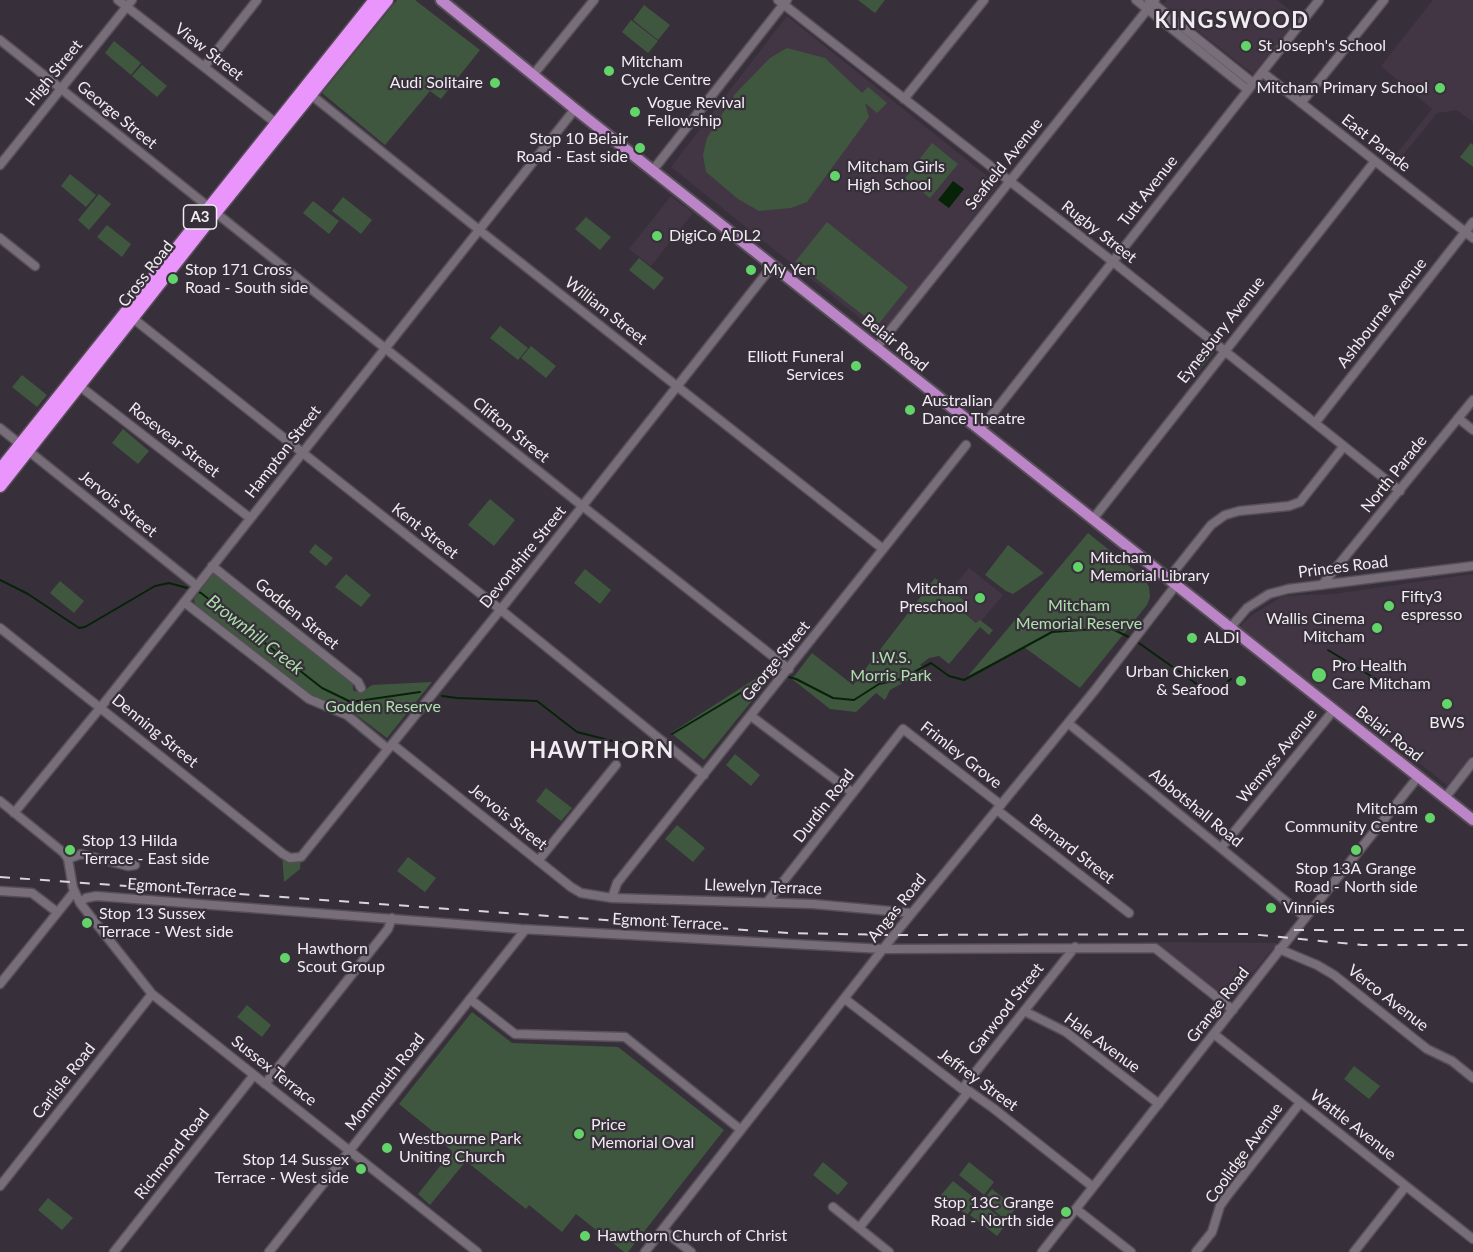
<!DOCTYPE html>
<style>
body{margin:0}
canvas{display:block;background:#372f39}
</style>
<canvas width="1473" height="1252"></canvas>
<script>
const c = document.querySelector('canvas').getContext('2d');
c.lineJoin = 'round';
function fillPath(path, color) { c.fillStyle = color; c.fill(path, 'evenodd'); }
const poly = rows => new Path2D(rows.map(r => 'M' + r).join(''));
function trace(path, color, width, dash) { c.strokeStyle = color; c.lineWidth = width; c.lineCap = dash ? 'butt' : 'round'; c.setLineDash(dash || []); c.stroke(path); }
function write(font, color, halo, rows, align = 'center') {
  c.font = font + ' Lato,sans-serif'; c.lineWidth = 4.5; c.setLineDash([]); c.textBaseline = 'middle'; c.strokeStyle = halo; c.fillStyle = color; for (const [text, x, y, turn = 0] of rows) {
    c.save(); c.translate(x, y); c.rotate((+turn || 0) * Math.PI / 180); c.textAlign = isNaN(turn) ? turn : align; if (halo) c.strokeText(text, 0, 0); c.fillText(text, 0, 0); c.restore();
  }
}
fillPath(poly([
 [1167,0,1277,0,1298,17,1253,74,1164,4],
 [1433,0,1473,0,1473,122,1457,110,1437,113,1395,165,1391,161,1432,109,1381,66],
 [787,16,998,185,881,335,671,167],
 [671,196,693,213,651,266,629,249],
 [969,568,1003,595,981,621,977,623,961,610,966,602,951,590],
 [1473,574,1473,754,1447,785,1414,759,1388,743,1240,627,1249,617,1283,596,1334,594],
 [1154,942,1277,943,1230,1001]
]), '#423645');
fillPath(poly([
 [397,0,415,0,480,50,441,99,430,91,385,145,322,93],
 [858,0,885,0,875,13],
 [644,5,670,25,658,40,633,20],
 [631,20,658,41,648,53,622,32],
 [114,41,141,63,131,75,105,53],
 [787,48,825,58,862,93,868,87,887,103,877,113,865,103,869,117,807,202,791,208,759,211,738,199,706,172,703,155,707,138,735,94,770,58],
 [142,65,167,86,157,97,132,76],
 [932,143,958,164,930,198,905,178],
 [1471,143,1473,145,1473,167,1460,157],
 [70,174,96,195,86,207,61,186],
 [99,194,111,204,89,230,78,220],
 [343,197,372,220,361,234,332,211],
 [313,201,339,221,329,234,303,213],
 [586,217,611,237,600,250,575,229],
 [827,222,908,287,877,326,795,262],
 [107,225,131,244,122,257,97,237],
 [639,258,664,278,654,290,629,270],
 [500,326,528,348,518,360,490,338],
 [531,346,556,366,546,378,521,358],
 [1206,346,1214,352,1198,372,1190,365],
 [22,375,47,395,37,407,12,387],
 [123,429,149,451,138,464,112,443],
 [490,499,515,520,494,546,468,525],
 [1088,533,1144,578,1149,587,1150,597,1147,605,1080,688,1024,647,968,676],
 [315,544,333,558,326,566,309,552],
 [1008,545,1044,573,1013,594,1006,591,985,575],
 [585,569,611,590,600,604,574,583],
 [213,574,217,574,353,683,353,690,357,692,361,693,372,685,432,682,387,738,350,710,309,696,195,605,194,599],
 [346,574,371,595,361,607,335,587],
 [935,578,966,602,961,610,976,623,980,620,993,630,989,635,980,627,949,664,939,656,929,658,920,665,926,670,890,690,885,700,876,693,856,712,830,709,792,679,812,653,853,685],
 [60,581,84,601,74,613,50,593],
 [772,668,776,671,704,760,671,733],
 [735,754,760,775,751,786,726,765],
 [546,788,572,808,561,821,536,801],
 [677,825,705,848,693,862,665,839],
 [282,853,301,858,300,869,284,882],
 [408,857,436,878,425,892,397,871],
 [247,1005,271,1025,262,1037,237,1017],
 [472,1012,512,1043,618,1047,724,1130,628,1252,624,1252,576,1214,562,1232,529,1205,526,1209,466,1161,430,1205,418,1194,452,1151,439,1140,440,1137,399,1104],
 [1354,1066,1380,1086,1369,1099,1344,1079],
 [823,1162,848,1183,838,1195,813,1175],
 [969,1162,994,1182,984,1195,959,1175],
 [953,1181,978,1201,967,1215,941,1195],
 [992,1189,1016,1208,1006,1220,982,1201],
 [48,1198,73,1218,62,1230,38,1210],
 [980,1202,1007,1223,997,1236,970,1215]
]), '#3f573f');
fillPath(poly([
 [953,181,964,189,949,208,938,200]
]), '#062308');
trace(poly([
 [0,580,28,594,79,628,85,627,155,586,169,583,191,589],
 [196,591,201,593,322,688,351,702,420,692],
 [1136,641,1208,692,1219,689,1231,679],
 [1328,650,1379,681],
 [785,676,796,679,833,698,854,700,879,684,901,679,931,663,949,676,964,680,1052,632,1110,628,1131,638],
 [442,696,457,698,537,701,577,732,612,741,650,745],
 [672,734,774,673,779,675]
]), '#062308', 2);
const minor = poly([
 [118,0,281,127],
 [778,0,1112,261,1400,491],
 [1136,0,1248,90],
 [1149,0,1253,83],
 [0,40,576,501,789,669],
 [204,67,257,0],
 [1262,72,1473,238],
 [533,75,594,0],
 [310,94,483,233,883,549],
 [904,99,984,0],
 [1301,103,1384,0],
 [0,165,132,0],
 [653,170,787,0],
 [0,238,35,266],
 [130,316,501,610,704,775],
 [877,347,1155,0],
 [77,384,250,518],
 [1458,418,1473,430],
 [1315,423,1473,222],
 [0,428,197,586],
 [980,430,1319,0],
 [1093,519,1375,161],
 [212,566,358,682,361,688],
 [1168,579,1211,525,1225,515,1239,511,1289,506,1300,502,1344,446],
 [1322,585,1473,400],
 [184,602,309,699,347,715,388,749],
 [0,628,283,854,290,858,301,857,505,604,773,265],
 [1230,628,1247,608,1269,594,1288,589,1473,566],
 [751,716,853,793],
 [1068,723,1305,917],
 [392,744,571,887,581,893,612,898,813,904,912,913],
 [1445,798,1473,762],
 [0,801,64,853,68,859,73,888,80,903,152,994,477,1252],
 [997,810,1129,913],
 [14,813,101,707,575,109],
 [1221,848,1333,711],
 [68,859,81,854,128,866,135,865],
 [538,861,616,765],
 [0,891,32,893,57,912],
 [612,898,617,883,966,445],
 [768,901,903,729,1001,805],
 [80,903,86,898,96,896,521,929,883,949,1155,948,1233,1010],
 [1279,949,1317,965,1334,975,1427,1049,1452,1061,1473,1078],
 [0,984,74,892],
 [470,999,515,1034,625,1037,741,1130],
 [845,999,962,1089,969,1091,993,1108,1093,1187],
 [1024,1011,1066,1032,1159,1104],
 [1214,1034,1473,1239],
 [265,1084,388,929,392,918],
 [962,1089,1075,947],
 [0,1186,152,994],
 [833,1207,889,1252],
 [1076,1209,1131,1252],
 [859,1228,969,1091],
 [663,1230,691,1252],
 [114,1252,254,1075],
 [269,1252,525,930],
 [645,1252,894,935,1095,690,1176,585],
 [1042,1252,1282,947,1418,777],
 [1196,1252,1212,1232,1220,1206,1227,1196,1300,1103],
 [1354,1252,1406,1186]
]);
const major = poly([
 [441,0,575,109,1473,820]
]);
const highway = poly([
 [0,470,375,0],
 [0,486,215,213,387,0]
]);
trace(minor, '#564e57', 11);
trace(major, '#564e57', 14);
trace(highway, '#564e57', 15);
trace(minor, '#776e79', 8);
trace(major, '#bc85c8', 10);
trace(highway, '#ea95fc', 12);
trace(poly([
 [0,877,788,933,894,935,1249,934,1362,945,1473,945],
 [1294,930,1473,930]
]), '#dad4db', 2, [10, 10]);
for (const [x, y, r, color] of [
 [1246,46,6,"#63d469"],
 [609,71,6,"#63d469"],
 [495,83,6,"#63d469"],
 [1440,88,6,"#63d469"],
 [635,112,6,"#63d469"],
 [640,148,6,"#63d469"],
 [835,176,6,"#63d469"],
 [657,236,6,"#63d469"],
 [751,270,6,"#63d469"],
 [173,279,6,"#63d469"],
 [856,366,6,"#63d469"],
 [910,410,6,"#63d469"],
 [1078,567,6,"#63d469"],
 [980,598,6,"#63d469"],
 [1389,606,6,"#63d469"],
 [1377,628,6,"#63d469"],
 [1192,638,6,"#63d469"],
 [1319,675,8,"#63d469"],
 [1241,681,6,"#63d469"],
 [1447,704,6,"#63d469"],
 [1430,818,6,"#63d469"],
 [70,850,6,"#63d469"],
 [1356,850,6,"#63d469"],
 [1271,908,6,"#63d469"],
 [87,923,6,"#63d469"],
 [285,958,6,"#63d469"],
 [579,1134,6,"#63d469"],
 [387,1148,6,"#63d469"],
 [361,1169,6,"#63d469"],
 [1066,1212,6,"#63d469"],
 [585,1236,6,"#63d469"]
]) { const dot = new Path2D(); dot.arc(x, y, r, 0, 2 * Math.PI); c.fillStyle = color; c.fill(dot); trace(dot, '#372f39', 2); }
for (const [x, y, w] of [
 [200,217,33]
]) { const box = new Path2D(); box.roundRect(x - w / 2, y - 12, w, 24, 4.5); c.fillStyle = '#372f39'; c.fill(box); trace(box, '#f1ecf2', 1.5); }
write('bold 15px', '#f1ecf2', null, [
 ["A3",200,217]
]);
write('16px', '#f1ecf2', '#372f39', [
 ["St Joseph's School",1258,46],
 ["Mitcham",621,62],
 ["Cycle Centre",621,80],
 ["Audi Solitaire",483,83,"right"],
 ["Mitcham Primary School",1428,88,"right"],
 ["Vogue Revival",647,103],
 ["Fellowship",647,121],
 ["Stop 10 Belair",628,139,"right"],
 ["Road - East side",628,157,"right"],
 ["Mitcham Girls",847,167],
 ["High School",847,185],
 ["DigiCo ADL2",669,236],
 ["Stop 171 Cross",185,270],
 ["Road - South side",185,288],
 ["My Yen",763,270],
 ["Elliott Funeral",844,357,"right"],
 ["Services",844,375,"right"],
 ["Australian",922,401],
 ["Dance Theatre",922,419],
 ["Mitcham",1090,558],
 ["Memorial Library",1090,576],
 ["Mitcham",968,589,"right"],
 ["Preschool",968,607,"right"],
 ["Fifty3",1401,597],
 ["espresso",1401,615],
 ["Wallis Cinema",1365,619,"right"],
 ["Mitcham",1365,637,"right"],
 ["ALDI",1204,638],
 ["Pro Health",1332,666],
 ["Care Mitcham",1332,684],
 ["Urban Chicken",1229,672,"right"],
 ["& Seafood",1229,690,"right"],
 ["BWS",1447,723,"center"],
 ["Mitcham",1418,809,"right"],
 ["Community Centre",1418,827,"right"],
 ["Stop 13 Hilda",82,841],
 ["Terrace - East side",82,859],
 ["Stop 13A Grange",1356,869,"center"],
 ["Road - North side",1356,887,"center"],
 ["Vinnies",1283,908],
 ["Stop 13 Sussex",99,914],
 ["Terrace - West side",99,932],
 ["Hawthorn",297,949],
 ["Scout Group",297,967],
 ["Price",591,1125],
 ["Memorial Oval",591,1143],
 ["Westbourne Park",399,1139],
 ["Uniting Church",399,1157],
 ["Stop 14 Sussex",349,1160,"right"],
 ["Terrace - West side",349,1178,"right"],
 ["Stop 13C Grange",1054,1203,"right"],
 ["Road - North side",1054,1221,"right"],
 ["Hawthorn Church of Christ",597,1236]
], 'left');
write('16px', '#f1ecf2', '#372f39', [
 ["View Street",209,52,38],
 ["High Street",54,73,-51],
 ["George Street",117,115,39],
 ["East Parade",1376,143,38],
 ["Seafield Avenue",1004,164,-51],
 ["Tutt Avenue",1148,191,-52],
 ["Rugby Street",1099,232,38],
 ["Cross Road",146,274,-52],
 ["William Street",606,311,38],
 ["Ashbourne Avenue",1382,313,-52],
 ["Eynesbury Avenue",1221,330,-52],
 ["Belair Road",895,343,39],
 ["Clifton Street",511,430,39],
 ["Rosevear Street",174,440,38],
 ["Hampton Street",283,452,-52],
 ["North Parade",1394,474,-51],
 ["Jervois Street",118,504,39],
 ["Kent Street",425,531,38],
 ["Devonshire Street",523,557,-51],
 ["Princes Road",1343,567,-7],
 ["Godden Street",297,614,39],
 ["George Street",776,661,-51],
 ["Denning Street",155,731,39],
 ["Belair Road",1389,734,38],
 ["Frimley Grove",961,755,38],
 ["Wemyss Avenue",1277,756,-51],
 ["Durdin Road",824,806,-52],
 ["Abbotshall Road",1196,808,39],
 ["Jervois Street",508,817,39],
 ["Bernard Street",1072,849,38],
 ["Llewelyn Terrace",763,887,2],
 ["Egmont Terrace",182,888,4],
 ["Angas Road",897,908,-51],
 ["Egmont Terrace",667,922,3],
 ["Verco Avenue",1388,998,38],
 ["Grange Road",1218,1005,-52],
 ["Garwood Street",1006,1009,-52],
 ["Hale Avenue",1102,1043,36],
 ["Sussex Terrace",274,1071,38],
 ["Jeffrey Street",978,1080,36],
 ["Carlisle Road",64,1081,-52],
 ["Monmouth Road",385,1082,-52],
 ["Wattle Avenue",1353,1125,38],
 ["Coolidge Avenue",1244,1153,-54],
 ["Richmond Road",172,1154,-52]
]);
write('16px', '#ade1ac', '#372f39', [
 ["Mitcham",1079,606],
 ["Memorial Reserve",1079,624],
 ["I.W.S.",891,658],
 ["Morris Park",891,676],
 ["Godden Reserve",383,707]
]);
write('italic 18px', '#aadfaa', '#372f39', [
 ["Brownhill Creek",255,635,38]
]);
c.letterSpacing = '1.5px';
write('bold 22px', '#f1ecf2', '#372f39', [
 ["KINGSWOOD",1232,21],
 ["HAWTHORN",602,751]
]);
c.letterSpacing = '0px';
</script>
